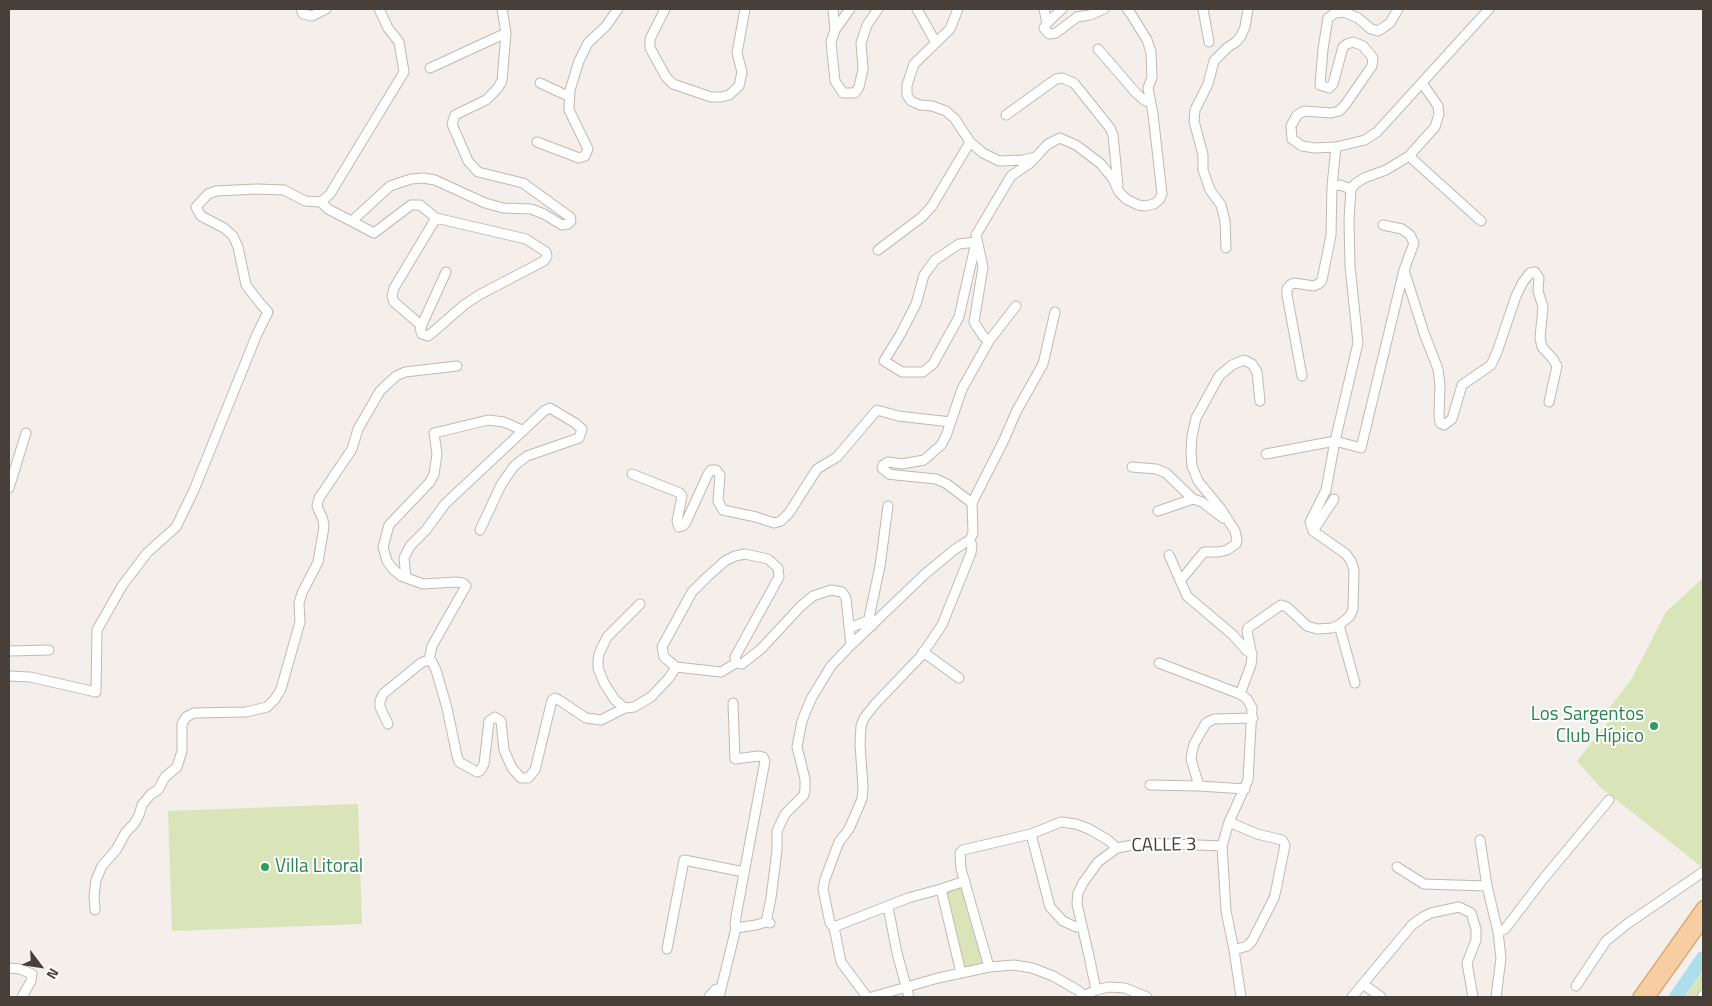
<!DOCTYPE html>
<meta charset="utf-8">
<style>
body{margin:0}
#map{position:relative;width:1712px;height:1006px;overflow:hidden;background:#f4efeb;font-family:"Titillium Web",sans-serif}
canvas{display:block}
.frame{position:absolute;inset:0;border:10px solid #483f39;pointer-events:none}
.north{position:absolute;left:15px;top:941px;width:50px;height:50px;-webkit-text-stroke:4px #fff;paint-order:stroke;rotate:121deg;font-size:14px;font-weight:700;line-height:20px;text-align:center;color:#483f39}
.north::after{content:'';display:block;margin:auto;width:18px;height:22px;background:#483f39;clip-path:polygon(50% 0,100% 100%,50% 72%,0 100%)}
</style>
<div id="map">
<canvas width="1712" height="1006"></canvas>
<div class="frame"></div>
<div class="north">N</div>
</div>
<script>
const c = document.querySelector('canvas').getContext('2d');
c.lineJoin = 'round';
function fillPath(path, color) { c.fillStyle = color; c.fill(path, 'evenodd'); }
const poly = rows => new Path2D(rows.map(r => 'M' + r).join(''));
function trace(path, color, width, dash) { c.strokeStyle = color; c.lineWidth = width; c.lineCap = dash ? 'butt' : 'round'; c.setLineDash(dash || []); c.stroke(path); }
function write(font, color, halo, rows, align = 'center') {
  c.font = font + ' "Titillium Web",sans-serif'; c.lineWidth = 4; c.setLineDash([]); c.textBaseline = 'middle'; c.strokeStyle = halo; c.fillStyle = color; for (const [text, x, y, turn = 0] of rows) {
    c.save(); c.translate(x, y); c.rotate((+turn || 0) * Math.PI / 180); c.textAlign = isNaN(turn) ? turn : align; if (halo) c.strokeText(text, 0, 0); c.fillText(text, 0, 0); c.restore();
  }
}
fillPath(poly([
 [1703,578,1703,866,1702,867,1600,787,1577,761,1608,722,1607,711,1631,680,1666,612],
 [358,804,362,924,172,931,168,811],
 [957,886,961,887,982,963,979,965,967,968,965,966,947,891],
 [1703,971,1703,988,1697,997,1685,997]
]), '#d9e4b8');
trace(poly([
 [1676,997,1703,958]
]), '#addeeb', 14);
const minor = poly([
 [301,9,303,14,312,16,326,9],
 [665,9,650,39,650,48,666,77,673,84,711,97,721,97,729,95,739,86,742,72,737,53,745,9],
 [833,9,835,30],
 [850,9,835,30,831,42,835,81,843,93,855,93,859,87,863,69,861,43,867,25,878,9],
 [917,9,936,43],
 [958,9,950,29,914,64,907,85,907,95,911,101,920,105,932,106,946,111,955,119,970,142,983,153,999,161,1023,160,1036,157],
 [1044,9,1047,23],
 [1062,9,1047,23,1044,28,1049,34,1056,33,1077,17,1090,15,1104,9],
 [1203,9,1209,42],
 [1098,49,1136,93,1145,101,1150,101],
 [430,68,506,33],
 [540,83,570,97],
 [1006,115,1056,79,1062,78,1074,83,1110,128,1113,135,1118,185],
 [537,142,579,158,585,156,588,149,569,110,570,90,579,61,588,43,606,26,618,9],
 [1336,147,1315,148,1302,146,1292,139,1291,126,1297,115,1304,111,1331,113,1339,111,1345,105,1372,66,1373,58,1363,46,1353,42,1347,44,1343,47,1333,84,1329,88,1320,85,1323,49,1328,18,1335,13,1344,12,1358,18,1371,29,1378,31,1390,23,1398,9],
 [1409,156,1481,221],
 [1332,186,1340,185,1351,189],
 [321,202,328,209,374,233,411,205,420,205,436,218,526,239,546,252,547,256,544,261,479,295,464,305,433,332,428,336,422,334,420,329,446,272],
 [352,221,390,186,411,179,423,178,435,180,485,203,503,208,531,209,544,214,562,225,568,224,571,221,570,217,523,183,478,172,468,161,452,124,455,115,486,100,497,89,502,81,506,33,502,9],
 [1383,225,1402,229,1410,235,1414,243,1404,270],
 [976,242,959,317,933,364,923,372,902,372,884,361,900,335,916,304,924,275,935,260,959,244,976,242],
 [1226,248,1225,221,1221,205,1210,190,1203,170,1203,155,1194,121,1195,110,1208,84,1214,61,1228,47,1236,42,1241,36,1245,27,1248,9],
 [878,250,922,217,932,206,970,142],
 [422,326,394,302,392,296,394,288,436,218],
 [989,341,983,336,974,322,983,267,976,235,1011,176,1030,163,1048,144,1060,138,1076,145,1101,164,1113,179,1119,192,1126,199,1138,205,1145,206,1154,204,1159,200,1162,194,1153,114,1148,88,1152,77,1151,52,1147,40,1131,14,1127,9],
 [1302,376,1287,295,1287,289,1290,285,1294,283,1314,286,1320,283,1322,280,1331,235,1332,186,1336,147,1365,140,1377,132,1489,9],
 [1266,454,1335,441,1361,448,1404,270,1424,333,1438,369,1440,385,1439,416,1440,423,1444,425,1452,419,1462,385,1491,365,1497,352,1516,296,1523,282,1530,273,1535,272,1539,278,1538,291,1543,307,1540,338,1542,347,1553,359,1557,366,1549,402],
 [1132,467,1156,469,1166,473,1193,499],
 [632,474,680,493,682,496,677,521,679,527,683,526,686,522,708,474,711,470,716,470,720,475,718,501,723,510,756,517,774,523,781,521,789,513,817,469,837,457,877,410,898,416,951,422],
 [9,488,26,433],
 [972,503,947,484,936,479,896,475,889,474,882,468,883,465,888,462,902,464,924,460,941,445,946,436,962,389,989,341,1016,306],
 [1158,511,1193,499,1202,502,1223,518,1227,519],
 [1313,531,1334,499],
 [1169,555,1187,596,1233,635,1247,651,1252,653],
 [406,578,404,558,410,546,426,530,445,504,544,411,550,408,575,423,582,429,579,438,527,456,514,466,501,485,480,530],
 [1181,580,1204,552,1219,552,1227,550,1236,544,1237,540,1235,531,1221,509,1198,481,1192,466,1191,452,1192,436,1196,418,1219,376,1232,365,1244,360,1252,364,1257,372,1260,401],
 [1339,625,1355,683],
 [872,626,869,620,870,613,880,566,888,506],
 [850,628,869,620],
 [9,651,49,650],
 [923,652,959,678],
 [429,660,432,646,466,586,463,583,456,582,423,584,401,576,393,569,387,561,383,547,389,525,430,482,434,474,437,454,434,433,488,420,504,422,522,430],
 [736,663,721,672,676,667,664,657,662,647,692,592,707,577,725,561,735,556,745,554,768,559,778,568,779,577,735,657,736,663,742,664,761,649,801,606,813,596,831,590,842,592,846,598,851,645],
 [1159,663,1240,694,1247,699,1252,708,1248,780,1229,822,1222,846,1226,911,1234,950,1241,997],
 [9,676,30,677,96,692,97,630,122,586,147,553,176,527,194,490,257,334,268,312,259,302,246,285,238,247,233,236,224,228,201,216,196,207,208,194,216,191,257,189,284,190,305,201,321,202,330,194,404,72,399,42,388,28,379,9],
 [1240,694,1251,665,1252,656,1247,631,1248,628,1281,605,1287,607,1307,626,1317,629,1332,628,1339,625,1350,616,1353,609,1354,570,1351,561,1346,554,1313,531,1310,522,1326,490,1335,441,1358,343,1350,266,1349,219,1351,189,1355,184,1364,178,1386,170,1409,156,1435,127,1439,114,1438,106,1422,83],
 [625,708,615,700,604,683,598,668,598,661,599,654,607,637,640,604],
 [388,724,380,707,380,701,383,694,421,663,429,660,432,662,436,670,447,708,457,756,459,762,477,772,480,771,484,764,489,721,495,717,501,721,504,750,512,768,521,778,528,778,535,770,552,700,555,698,559,700,586,718,601,720,625,708,634,707,651,697,669,678,676,667],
 [1150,785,1199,786,1245,789],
 [1199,786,1191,759,1192,752,1194,744,1206,723,1214,719,1253,718],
 [1229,822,1257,834,1282,840,1285,845,1276,890,1274,898,1252,941,1247,946,1234,950],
 [1031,834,1050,907,1063,921,1076,927,1081,927],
 [1480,840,1487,886,1498,932,1501,958,1496,997],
 [1397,867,1424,884,1487,886],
 [941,889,961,973],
 [888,907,897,953,909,997],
 [95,910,94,896,96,880,102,866,116,850,126,832,134,824,139,815,142,805,151,794,158,790,165,777,177,767,182,751,182,724,186,717,194,713,246,712,267,707,275,699,281,689,300,622,299,603,302,593,318,562,324,527,323,520,317,506,319,498,352,449,358,429,380,391,396,376,405,372,457,366],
 [766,922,771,898,777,850,777,831,785,814,804,795,805,789,805,779,797,747,802,721,811,699,831,666,851,645,925,574,954,550,966,542,969,542],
 [834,927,830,923,823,889,825,879,839,842,849,829,862,799,863,787,860,744,861,726,864,718,876,703,921,656,942,625,971,553,972,545,969,542,973,533,972,503,1004,440,1016,412,1043,364,1055,312],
 [834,927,908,898,941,889,965,881],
 [834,927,841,962,867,997],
 [736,928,756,925,766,922,770,923],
 [1498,932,1505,929,1544,878,1609,800],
 [667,949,684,860,744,872],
 [989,967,961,869,960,853,963,850,1031,834,1061,822,1076,824,1089,829,1108,840,1117,848],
 [9,968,20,969,32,974,31,981,22,997],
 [1363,984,1381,997],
 [1576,986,1606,941,1627,924,1703,872],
 [1096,990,1089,956,1077,904,1078,893,1083,883,1098,862,1117,848,1133,845,1148,843,1222,846],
 [709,997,716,989,720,990],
 [719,997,736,928,735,924,737,911,765,761,763,757,759,756,735,759,733,703],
 [872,997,938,978,989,967,1014,965,1032,968,1053,976,1079,991,1083,995],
 [1081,997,1096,990,1109,987,1125,988,1147,997],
 [1352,997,1412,925,1423,917,1431,913,1459,907,1471,913,1476,929,1476,940,1467,963,1473,997],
 [1702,997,1703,995]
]);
const major = poly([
 [1639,997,1703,907],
 [1649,997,1703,921]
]);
trace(minor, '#c2b8b1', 11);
trace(major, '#daa773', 14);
trace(minor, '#fff', 9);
trace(major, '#f6cea2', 11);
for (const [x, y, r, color] of [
 [1654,726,5,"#2e9e5b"],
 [265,867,5,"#2e9e5b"]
]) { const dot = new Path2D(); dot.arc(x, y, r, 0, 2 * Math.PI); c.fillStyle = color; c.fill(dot); trace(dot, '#fff', 2); }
write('19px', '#27864d', '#fff', [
 ["Los Sargentos",1644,715],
 ["Club Hípico",1644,737],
 ["Villa Litoral",275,867,"left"]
], 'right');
write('19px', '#483f39', '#fff', [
 ["CALLE 3",1164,846,-1]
]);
</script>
